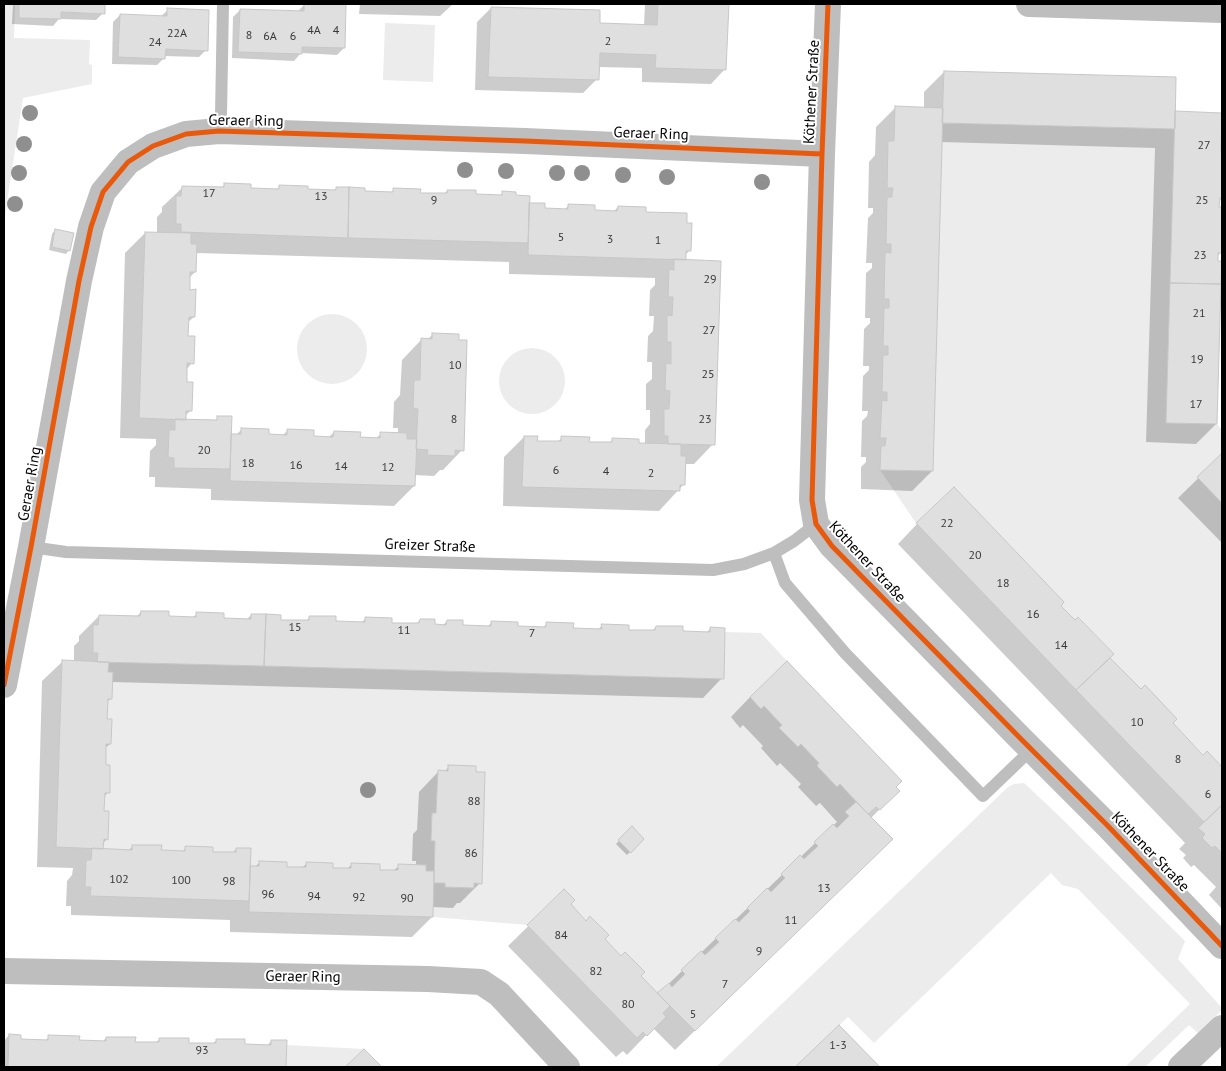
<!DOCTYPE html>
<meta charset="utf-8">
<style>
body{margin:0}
#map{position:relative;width:1226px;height:1071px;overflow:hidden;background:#fff;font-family:"PT Sans",sans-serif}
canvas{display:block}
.frame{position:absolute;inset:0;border:5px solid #000;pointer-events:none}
</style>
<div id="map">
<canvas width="1226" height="1071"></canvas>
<div class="frame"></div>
</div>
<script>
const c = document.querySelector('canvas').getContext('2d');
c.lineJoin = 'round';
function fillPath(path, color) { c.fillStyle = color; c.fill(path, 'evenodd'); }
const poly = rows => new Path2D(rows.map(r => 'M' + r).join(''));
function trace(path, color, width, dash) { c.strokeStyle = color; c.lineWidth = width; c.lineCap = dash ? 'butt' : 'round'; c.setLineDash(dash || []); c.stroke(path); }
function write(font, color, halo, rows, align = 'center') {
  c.font = font + ' "PT Sans",sans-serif'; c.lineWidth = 4; c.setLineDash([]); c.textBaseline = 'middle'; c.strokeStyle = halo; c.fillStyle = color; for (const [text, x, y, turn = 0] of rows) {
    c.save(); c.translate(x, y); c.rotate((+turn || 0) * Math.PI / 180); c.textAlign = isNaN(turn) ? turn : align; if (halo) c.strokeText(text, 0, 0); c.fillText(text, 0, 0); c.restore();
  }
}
fillPath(poly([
 [4,4,15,4,14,38,90,40,89,64,92,65,92,84,23,98,4,221],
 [385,23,435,25,433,82,383,80],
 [942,123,1175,129,1166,423,1217,424,1222,430,1222,453,1197,477,1222,503,1222,767,1207,751,1203,754,1173,723,1145,685,1141,689,1110,658,1114,654,1079,617,1075,620,1061,606,1064,602,954,487,916,523,880,470,933,471],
 '297 349a35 35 0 1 1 70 0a35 35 0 1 1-70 0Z',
 '499 381a33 33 0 1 1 66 0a33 33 0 1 1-66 0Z',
 [725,632,761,633,787,661,750,697,761,709,764,706,782,725,780,728,798,747,801,744,819,763,817,766,837,787,840,784,856,802,846,812,849,816,837,828,833,824,814,842,818,846,804,859,800,855,781,874,785,878,771,892,767,888,747,908,750,911,739,922,735,919,715,938,719,942,705,955,701,951,685,974,672,987,668,983,657,993,641,976,645,972,625,952,621,956,605,939,609,935,591,916,586,921,571,904,575,900,564,889,527,925,433,917,434,883,445,883,446,887,473,888,474,883,482,883,485,772,438,771,436,813,432,814,431,841,435,841,434,871,426,871,426,865,398,870,380,870,380,864,351,868,333,868,333,863,306,862,306,867,287,867,287,862,260,861,259,866,250,866,250,848,236,848,235,852,213,852,213,847,186,846,185,851,161,850,161,845,133,845,132,850,103,849,104,839,108,840,109,812,104,811,105,793,110,793,110,766,106,765,106,744,111,744,112,719,107,719,108,699,112,698,113,672,108,672,109,662,723,679],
 [1024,783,1057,814,1185,941,1178,959,1222,1008,1222,1010,1199,1034,1189,1025,1145,1067,1125,1067,1190,1004,1078,889,1062,885,1051,873,874,1043,848,1017,795,1067,716,1067,1008,787,1014,784],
 [287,1045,364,1049,345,1067,286,1067]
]), '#ececec');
fillPath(poly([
 [13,4,104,4,103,13,96,20,59,19,53,26,12,24],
 [305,4,345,5,344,48,337,55,301,53,294,61,232,58,233,17,240,10,298,11],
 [360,4,453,4,440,16,359,14],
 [645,4,727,4,725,69,711,84,642,82,642,68,598,67,597,79,583,93,475,90,477,22,491,8,599,24,644,26],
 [168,10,206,50,199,57,164,56,164,58,157,65,112,64,113,22,120,15,160,17],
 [944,72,1174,113,1220,152,1222,152,1222,198,1218,202,1218,208,1222,208,1221,252,1217,257,1216,424,1196,444,1146,442,1155,148,940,142,932,471,912,491,861,489,861,467,866,462,866,457,861,457,862,421,867,416,868,411,862,411,863,376,869,370,869,366,863,366,864,329,870,323,870,318,865,318,866,273,872,268,872,263,866,263,868,218,873,213,873,208,868,208,869,162,875,155,876,127,896,107,924,108,924,92],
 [225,184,250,189,276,190,280,186,307,191,333,191,337,188,364,192,390,193,394,190,419,194,444,194,447,191,474,195,499,196,503,193,515,196,528,204,543,210,564,210,568,206,594,211,613,212,618,207,645,213,690,250,685,255,713,444,694,464,685,464,684,484,659,511,503,506,504,457,524,437,536,442,557,442,562,438,588,443,608,444,613,439,638,444,645,444,645,430,650,424,650,410,646,410,646,384,652,379,652,362,647,362,648,336,653,331,654,316,649,316,650,290,655,285,655,278,509,274,509,262,196,253,195,272,189,278,188,291,194,317,187,323,187,337,192,363,186,370,185,383,191,410,184,417,184,421,214,422,218,418,230,435,236,435,242,429,268,436,282,436,287,431,313,437,328,438,334,432,359,439,375,439,381,434,398,434,398,428,393,428,394,402,400,395,402,360,421,340,427,340,432,335,462,450,443,470,440,470,434,476,414,475,414,486,394,506,211,500,211,489,155,487,155,477,149,477,150,451,156,445,156,439,120,438,125,253,145,233,157,233,157,217,162,212,162,207,182,188,221,188],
 [55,230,69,250,66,254,49,250,52,234],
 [1222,455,1222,543,1178,498],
 [917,524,1059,606,1203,756,1207,752,1222,768,1222,909,1209,895,1216,887,1194,865,1191,867,1183,858,1186,855,1179,849,1185,843,898,544],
 [141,612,168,618,192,618,197,614,222,619,246,620,251,615,280,621,305,622,310,617,335,622,361,623,366,618,391,624,415,625,420,620,433,625,442,626,447,621,461,626,487,627,492,622,517,628,542,628,547,624,572,629,598,630,602,625,627,631,652,631,656,627,682,632,706,633,711,628,722,678,703,698,112,682,111,698,106,703,106,720,110,744,105,748,104,766,108,792,104,797,103,812,107,839,102,844,102,850,128,851,133,846,160,851,182,852,186,848,212,853,232,854,236,849,249,867,255,867,260,862,286,868,302,868,307,863,332,869,347,869,352,864,379,871,393,871,399,866,416,866,416,861,412,861,413,834,417,830,419,792,438,772,444,772,449,767,480,883,460,903,457,903,453,908,432,907,432,917,412,937,230,932,230,920,71,915,71,906,66,906,67,881,72,875,73,868,37,867,42,681,62,662,74,662,74,646,79,641,79,636,99,616,136,617],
 [750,697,894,787,898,791,871,818,871,859,675,1050,653,1028,627,1055,623,1051,616,1057,508,946,564,891,569,905,657,995,837,822,820,803,816,806,798,787,801,784,780,763,777,766,761,748,763,746,743,725,740,728,731,717],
 [632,828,643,839,627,855,616,844],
 [839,1027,878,1067,797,1067],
 [9,1035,20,1040,45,1041,49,1037,78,1041,102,1042,106,1038,134,1043,155,1043,160,1039,188,1044,212,1044,217,1040,244,1046,267,1046,271,1041,286,1041,285,1067,4,1067,4,1041]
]), '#0003');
const building = poly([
 [19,4,105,4,105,14,61,12,61,19,19,18,19,4],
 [304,4,346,4,345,48,302,47,302,54,238,52,240,9,304,11,304,4],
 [658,4,729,4,726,70,655,68,656,55,600,53,599,80,488,77,491,7,600,10,600,23,657,25,658,4],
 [167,8,209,10,208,51,166,49,165,59,118,57,120,14,167,16,167,8],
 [944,71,1176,77,1175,129,942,123,944,71],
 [895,106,943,108,933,471,880,470,881,446,885,446,886,438,880,438,882,400,887,401,887,392,882,392,883,355,888,355,888,346,883,346,884,308,889,308,889,299,884,299,885,252,891,253,891,244,886,244,887,197,892,197,892,193,893,188,887,188,888,141,894,141,895,106],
 [1175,111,1222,113,1221,151,1222,151,1222,198,1220,198,1219,207,1222,207,1222,253,1218,253,1218,261,1222,261,1221,284,1170,283,1175,111],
 [224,183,251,184,251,188,279,189,279,185,308,186,308,189,336,190,336,187,349,187,348,238,181,232,181,224,176,224,176,196,181,196,182,186,224,187,224,183],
 [349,187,365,188,365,191,393,192,393,188,421,189,420,193,447,193,447,190,476,190,476,194,502,195,502,191,516,192,516,195,530,196,528,243,348,238,349,187],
 [529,203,545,203,545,208,568,209,568,204,595,205,595,210,617,211,618,206,646,207,646,212,687,213,687,223,692,223,691,251,686,251,686,260,528,255,529,203],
 [55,229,74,233,70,251,52,247,55,229],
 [145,232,191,233,191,244,197,244,196,272,190,272,190,290,196,289,195,317,189,317,188,336,195,336,194,364,187,363,187,382,193,382,192,411,186,411,186,420,139,418,145,232],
 [674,259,721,261,715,445,668,444,668,436,664,436,664,409,669,409,670,391,665,390,666,363,671,364,671,342,667,342,667,315,672,316,673,297,668,297,669,269,674,270,674,259],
 [1170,283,1221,284,1217,424,1166,423,1170,283],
 [432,333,459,334,459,340,467,340,464,451,455,450,455,456,427,455,428,450,416,449,418,409,413,408,414,380,420,380,421,338,432,339,432,333],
 [217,416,232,416,230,469,174,468,174,458,168,457,169,430,175,430,175,419,217,420,217,416],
 [241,428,269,429,269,434,287,435,287,429,314,430,314,436,333,437,334,431,361,432,360,437,380,438,380,432,407,433,407,439,417,439,415,486,230,481,231,434,241,434,241,428],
 [524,436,538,436,537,441,561,441,561,436,590,437,589,442,612,442,612,438,639,439,639,443,681,444,681,456,686,456,685,485,680,485,680,491,522,487,524,436],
 [1222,453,1222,503,1197,477,1222,453],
 [954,487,1064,602,1061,606,1075,620,1078,617,1114,654,1076,690,916,523,954,487],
 [141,611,169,611,169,616,196,617,196,612,224,613,224,618,251,619,251,614,266,614,264,666,97,662,98,653,93,653,93,625,98,625,99,615,140,616,141,611],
 [266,614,281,615,281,620,309,620,309,616,336,616,336,621,365,622,365,617,392,618,392,623,419,623,420,619,435,619,435,624,446,625,447,620,463,620,463,625,491,626,491,621,518,622,518,626,546,627,546,622,574,623,573,628,602,629,601,624,629,625,629,630,655,630,656,626,683,626,683,631,710,632,710,627,725,628,724,679,264,666,266,614],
 [1110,658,1141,689,1145,685,1177,719,1173,723,1203,755,1207,751,1222,767,1222,805,1204,822,1076,690,1110,658],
 [62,660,109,662,108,672,113,672,112,699,108,699,107,719,112,719,111,744,106,744,106,765,110,765,110,793,105,793,104,811,109,811,108,840,104,839,103,849,56,847,62,660],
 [787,661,902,781,896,787,900,791,880,810,876,807,868,814,840,784,837,787,817,766,819,763,801,744,798,747,779,728,782,725,764,706,761,709,750,697,787,661],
 [448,765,476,766,476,772,485,772,482,884,474,883,474,888,445,887,445,883,434,883,435,841,431,841,432,813,436,813,438,770,448,771,448,765],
 [856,802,893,839,695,1031,657,993,669,983,672,987,685,974,681,970,701,951,705,955,719,942,715,938,735,919,739,922,750,911,747,908,767,888,771,892,785,878,781,874,800,855,804,859,818,846,814,842,833,824,837,828,849,816,845,812,856,802],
 [1222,805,1222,853,1215,846,1212,848,1202,838,1205,834,1198,828,1222,805],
 [632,826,644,839,631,853,618,840,632,826],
 [132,845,162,845,161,850,185,851,185,846,213,847,213,852,236,852,236,848,251,848,249,901,90,896,91,887,85,887,86,860,91,860,92,848,132,850,132,845],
 [259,861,287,862,287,867,306,867,306,862,333,863,333,868,351,868,351,863,380,864,380,870,398,870,398,864,426,865,426,871,434,871,433,917,249,912,250,866,259,866,259,861],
 [564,889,575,900,571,904,586,921,590,916,609,935,605,939,621,956,625,952,645,972,641,976,670,1006,663,1013,666,1017,647,1036,643,1032,637,1038,527,925,564,889],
 [839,1025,880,1067,795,1067,839,1025],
 [9,1034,21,1035,21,1039,48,1040,48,1035,80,1036,79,1040,106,1041,106,1037,136,1037,135,1042,159,1042,159,1038,189,1038,189,1043,216,1043,216,1039,245,1039,245,1044,271,1045,271,1040,287,1040,286,1067,8,1067,9,1034],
 [364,1049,382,1067,345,1067,364,1049]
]);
fillPath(building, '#dfdfdf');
trace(building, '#c7c7c7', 1);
trace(poly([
 [219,131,221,115,223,4],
 [31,547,66,552,713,570,744,564,774,553,794,541,816,524],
 [774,553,785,583,845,653,983,796,1031,750]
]), '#bebebe', 12);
trace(poly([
 [828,4,822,154,812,500,816,524,832,546,1021,739,1108,826,1222,946],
 [1029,4,1222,10],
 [4,685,31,547,79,281,91,227,103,192,128,162,153,146,186,134,219,131,525,141,822,154],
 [4,971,428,979,481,982,499,994,567,1067],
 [1181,1067,1222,1028]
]), '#bebebe', 26);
trace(poly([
 [828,4,822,154,812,500,816,524,832,546,1021,739,1108,826,1222,946],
 [4,685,31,547,79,281,91,227,103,192,128,162,153,146,186,134,219,131,525,141,822,154]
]), '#e8590c', 5);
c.fillStyle = '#8f8f8f';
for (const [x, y] of [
 [30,113],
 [24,144],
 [465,170],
 [506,171],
 [19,173],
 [557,173],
 [582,173],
 [623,175],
 [667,177],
 [762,182],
 [15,204],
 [368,790]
]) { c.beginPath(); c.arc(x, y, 8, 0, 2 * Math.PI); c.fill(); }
write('12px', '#383838', null, [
 ["4A",314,31],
 ["4",336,31],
 ["22A",177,34],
 ["8",249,36],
 ["6A",270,37],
 ["6",293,37],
 ["2",608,42],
 ["24",155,43],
 ["27",1204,146],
 ["17",209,194],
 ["13",321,197],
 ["9",434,201],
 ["25",1202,201],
 ["5",561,238],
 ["3",610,240],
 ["1",658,241],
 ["23",1200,256],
 ["29",710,280],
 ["21",1199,314],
 ["27",709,331],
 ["19",1197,360],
 ["10",455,366],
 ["25",708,375],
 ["17",1196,405],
 ["8",454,420],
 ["23",705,420],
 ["20",204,451],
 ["18",248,464],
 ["16",296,466],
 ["14",341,467],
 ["12",388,468],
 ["6",556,471],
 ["4",606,472],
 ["2",651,474],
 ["22",947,524],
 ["20",975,556],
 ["18",1003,584],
 ["16",1033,615],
 ["15",295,628],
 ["11",404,631],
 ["7",532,634],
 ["14",1061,646],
 ["10",1137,723],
 ["8",1178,760],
 ["6",1208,795],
 ["88",474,802],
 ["86",471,854],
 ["102",119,880],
 ["100",181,881],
 ["98",229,882],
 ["13",824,889],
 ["96",268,895],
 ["94",314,897],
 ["92",359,898],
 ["90",407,899],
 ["11",791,921],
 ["84",561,936],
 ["9",759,952],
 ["82",596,972],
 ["7",725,985],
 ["80",628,1005],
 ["5",693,1015],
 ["1-3",838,1046],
 ["93",202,1051]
]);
write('15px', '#000', '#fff', [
 ["Köthener Straße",812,92,-87],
 ["Geraer Ring",246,121,1],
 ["Geraer Ring",651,134,2],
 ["Geraer Ring",30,484,-80],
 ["Greizer Straße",430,546,2],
 ["Köthener Straße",867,562,47],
 ["Köthener Straße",1150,852,46],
 ["Geraer Ring",303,977,1]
]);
</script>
